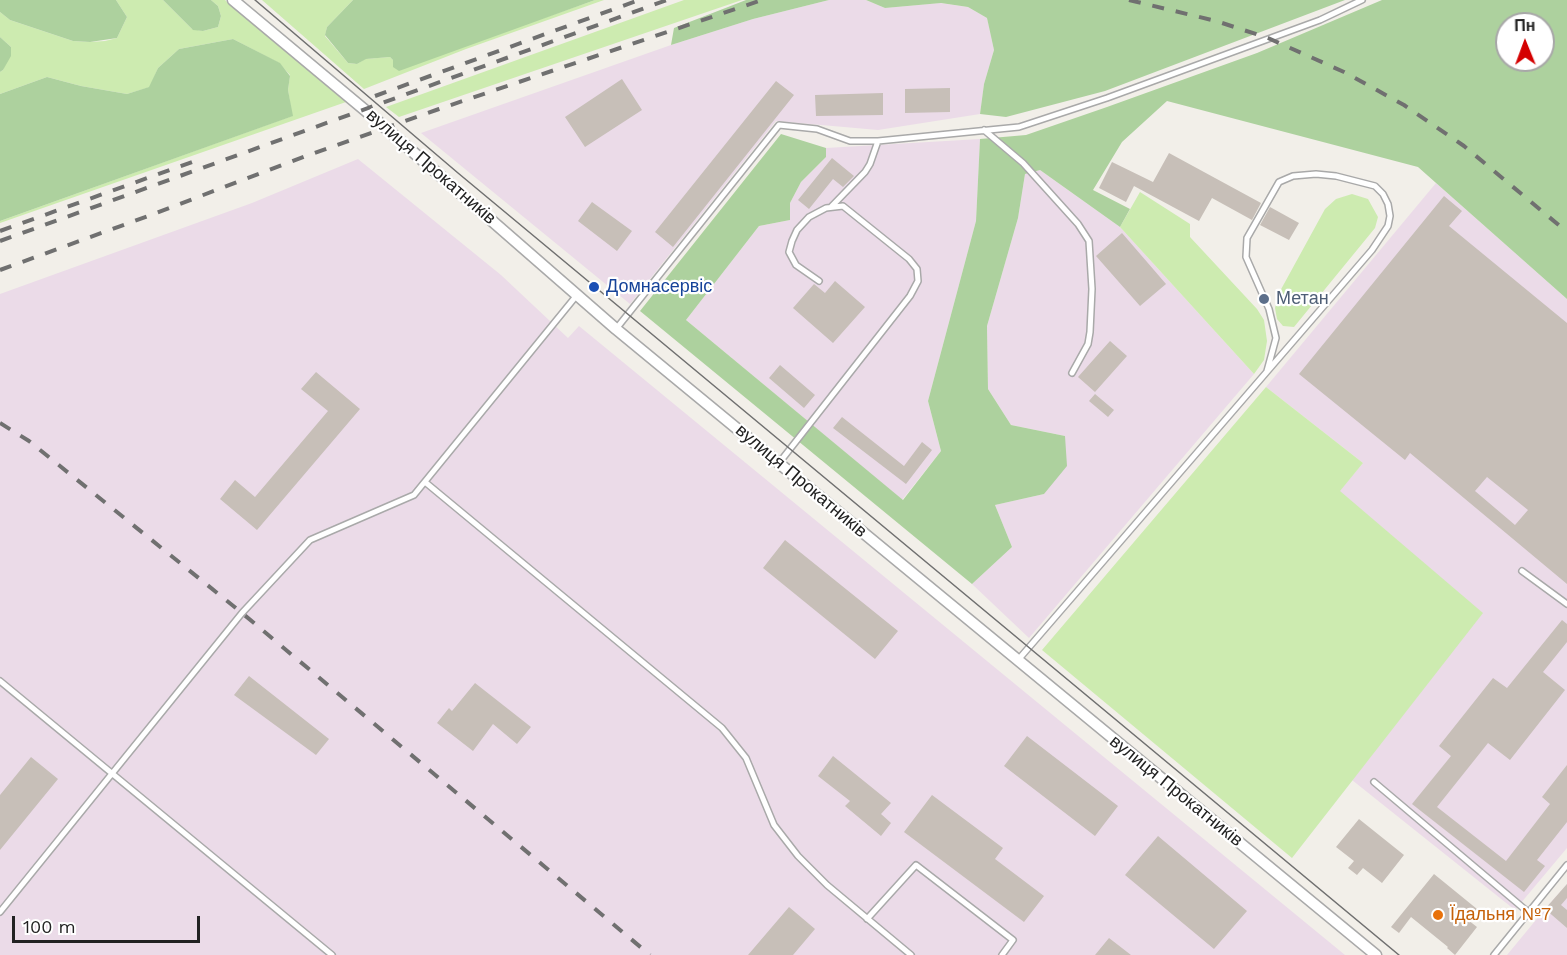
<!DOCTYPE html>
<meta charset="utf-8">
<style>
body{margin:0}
#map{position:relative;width:1567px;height:955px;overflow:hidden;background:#f2efe9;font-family:"Work Sans",sans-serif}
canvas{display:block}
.north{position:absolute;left:1495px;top:12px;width:60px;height:60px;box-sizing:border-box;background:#fff;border:2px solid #a7a7a7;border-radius:50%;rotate:359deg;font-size:16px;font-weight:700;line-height:24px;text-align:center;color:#222}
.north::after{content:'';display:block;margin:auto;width:21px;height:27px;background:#d40000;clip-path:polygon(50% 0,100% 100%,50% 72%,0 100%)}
.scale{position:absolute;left:12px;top:916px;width:188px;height:27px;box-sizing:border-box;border:3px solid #222;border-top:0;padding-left:8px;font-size:18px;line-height:21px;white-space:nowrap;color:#222;-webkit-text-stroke:4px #fff;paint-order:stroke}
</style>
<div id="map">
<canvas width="1567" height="955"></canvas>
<div class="north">Пн</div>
<div class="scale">100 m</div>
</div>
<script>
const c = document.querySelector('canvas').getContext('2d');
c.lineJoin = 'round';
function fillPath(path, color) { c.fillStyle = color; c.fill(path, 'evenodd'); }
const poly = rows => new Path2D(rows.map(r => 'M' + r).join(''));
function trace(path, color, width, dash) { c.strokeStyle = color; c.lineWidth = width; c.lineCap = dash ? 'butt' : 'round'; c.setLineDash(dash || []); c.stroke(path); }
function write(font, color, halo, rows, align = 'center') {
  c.font = font + ' "Work Sans",sans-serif'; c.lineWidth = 4.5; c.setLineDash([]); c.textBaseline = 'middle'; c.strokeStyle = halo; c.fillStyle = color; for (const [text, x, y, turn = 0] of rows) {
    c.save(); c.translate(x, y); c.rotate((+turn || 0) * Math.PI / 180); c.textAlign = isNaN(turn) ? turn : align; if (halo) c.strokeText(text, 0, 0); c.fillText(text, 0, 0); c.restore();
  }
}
fillPath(poly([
 [829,0,866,0,885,8,940,3,968,7,987,18,994,50,984,84,980,114,878,130,776,121,630,304,421,133,671,45,753,19],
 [980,139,976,221,928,401,941,451,902,500,686,320,759,226,790,220,790,203,801,182,826,157,826,148],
 [358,159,501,275,568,338,579,326,1345,955,0,955,0,294,252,203],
 [1040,170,1120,227,1254,374,1029,638,972,584,1012,547,995,505,1044,494,1065,436,1011,425,988,389,987,326,1018,218,1025,174],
 [1436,183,1567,299,1567,848,1515,910,1352,780,1482,613,1339,491,1363,463,1266,387],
 [1567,884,1567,955,1507,955,1545,909]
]), '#ebdbe8');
fillPath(poly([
 [116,0,163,0,192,29,203,31,218,27,221,16,218,6,211,0,225,0,346,102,0,223,0,221,292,116,288,90,290,75,279,63,233,39,179,49,158,68,150,87,127,94,81,86,47,77,0,94,0,72,3,70,11,47,0,37,0,12,10,20,73,41,90,42,105,41,117,38,127,17],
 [262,0,353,0,327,27,325,36,348,63,357,64,365,59,390,57,393,60,515,28,595,0,604,0,466,49,364,89],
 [684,0,742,0,399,117,386,107],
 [1140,192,1190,224,1190,237,1257,309,1264,320,1267,341,1264,360,1254,374,1120,227],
 [1352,194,1368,199,1378,217,1375,228,1294,327,1283,326,1277,319,1275,308,1279,293,1325,209,1336,199],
 [1266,387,1363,463,1340,491,1483,613,1292,858,1042,650]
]), '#cdebb0');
fillPath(poly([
 [0,0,116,0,127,17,117,38,90,42,73,41,10,20,0,12],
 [163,0,211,0,218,6,221,16,218,27,203,31,193,30],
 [353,0,595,0,399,71,393,67,393,60,390,57,366,59,357,64,348,63,325,35,327,27],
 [746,0,829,0,753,19,671,45,674,28],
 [866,0,1345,0,1105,91,1006,117,980,114,984,84,994,50,987,18,968,7,941,3,885,8],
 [1382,0,1567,0,1567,299,1418,167,1167,101,1122,142,1093,190,1130,209,1120,227,1040,170,1025,174,1018,218,987,326,988,389,1011,425,1065,436,1067,466,1044,494,995,505,1012,547,972,584,640,311,781,134,826,148,826,157,801,182,790,203,790,220,759,226,686,320,903,500,941,451,928,401,976,221,980,139,1026,135,1107,107,1257,53],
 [1507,24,1543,24,1543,60,1507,60],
 [0,37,11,47,11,56,3,70,0,72],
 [233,39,280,63,290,76,288,90,293,116,0,221,0,94,47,77,81,86,127,94,149,87,158,68,179,49]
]), '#add19e');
fillPath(poly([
 [622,79,642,110,585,147,565,117],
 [776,81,794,95,673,247,655,232],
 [950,88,950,112,905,113,905,89],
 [883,93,883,115,816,116,815,95],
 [1169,153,1261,203,1252,220,1212,198,1199,221,1134,186,1126,202,1099,188,1112,162,1153,182],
 [832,158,854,176,843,187,833,179,809,209,798,200],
 [1444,196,1462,211,1449,226,1567,323,1567,584,1410,453,1405,460,1299,374],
 [1487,477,1528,510,1515,525,1475,491],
 [592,202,632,231,617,251,578,221],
 [1270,207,1299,223,1289,240,1260,225],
 [1122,233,1166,284,1140,306,1096,256],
 [835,281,865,307,833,343,793,308,814,284,825,293],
 [1110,341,1127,356,1095,392,1078,377],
 [780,365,815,395,804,408,769,378],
 [316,372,360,409,257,530,220,499,235,480,255,497,328,411,301,389],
 [1095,394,1114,410,1108,417,1089,401],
 [842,417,904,466,922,442,932,450,906,484,833,428],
 [785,540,898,631,875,659,763,568],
 [1562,620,1567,624,1567,642,1543,672,1565,690,1510,760,1488,743,1437,807,1506,861,1550,804,1542,797,1567,765,1567,822,1537,860,1545,866,1524,892,1412,804,1451,756,1439,746,1493,678,1507,688],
 [249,676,329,739,316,755,234,695],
 [475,683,531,727,517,744,493,724,473,751,437,723,449,708,452,711],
 [1027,736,1118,806,1095,836,1004,766],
 [833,756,891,803,881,814,891,823,881,836,845,806,850,801,818,776],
 [31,757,58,779,0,850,0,795],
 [932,795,1003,848,995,859,1044,896,1024,922,904,832],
 [1359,819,1404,855,1382,883,1363,868,1357,875,1348,868,1354,861,1336,847],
 [1158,836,1247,911,1214,949,1125,875],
 [1434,874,1477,909,1468,920,1477,927,1455,955,1447,948,1448,947,1411,917,1399,933,1391,927],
 [1567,884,1567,898,1561,905,1567,910,1567,928,1545,909],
 [789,907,815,929,793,955,748,955],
 [1109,938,1131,955,1095,955]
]), '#c7bfb8');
const lane = poly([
 [984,130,1023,163,1078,224,1089,241,1092,289,1090,332,1088,344,1072,373],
 [831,207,865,172,870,164,878,141],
 [616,329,779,125,817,129,850,141,878,141,1019,127,1107,98,1320,20,1362,0],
 [779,463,910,296,918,281,917,269,909,259,843,206,826,208,809,217,797,230,792,241,789,252,796,265,819,281],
 [425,482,722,728,746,758,774,825,798,856,827,885,911,955],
 [1522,571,1567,604],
 [1018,660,1372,250,1388,226,1390,216,1388,204,1383,194,1375,186,1336,176,1316,174,1293,176,1279,182,1247,238,1246,257,1269,309,1276,338,1267,371],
 [0,681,332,955],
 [1374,782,1528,912],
 [0,912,242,613,310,540,414,495,577,295],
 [867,919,916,865,1013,940,1002,955],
 [1494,955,1567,865]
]);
const street = poly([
 [233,0,366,111,616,329,1376,955]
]);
trace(lane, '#a9a9a9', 8);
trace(street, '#a9a9a9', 13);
trace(lane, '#fff', 5);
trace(street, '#fff', 10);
trace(poly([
 [255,0,458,173,1399,955]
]), '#707070', 1.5);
trace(poly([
 [1129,0,1216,21,1268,38,1344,72,1404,105,1464,146,1567,232],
 [375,96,639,0],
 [0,231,192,162],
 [0,241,667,0],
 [0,270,148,216,306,156,439,109,762,0],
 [0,423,29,441,242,613,650,955]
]), '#707070', 4, [12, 12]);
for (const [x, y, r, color] of [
 [594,287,6,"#1a4fb4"],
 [1264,299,6,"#5c6f8a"],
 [1438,915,6,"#e8710a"]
]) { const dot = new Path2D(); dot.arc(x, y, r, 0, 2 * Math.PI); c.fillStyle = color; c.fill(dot); trace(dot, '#fff', 2); }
write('18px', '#222', '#fff', [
 ["вулиця Прокатників",431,167,41],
 ["вулиця Прокатників",801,481,40],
 ["вулиця Прокатників",1176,791,39]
]);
write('18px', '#164399', '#fff', [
 ["Домнасервіс",606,287]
], 'left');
write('18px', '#4e5e75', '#fff', [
 ["Метан",1276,299]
], 'left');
write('18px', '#c56008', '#fff', [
 ["Їдальня №7",1450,915]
], 'left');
</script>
